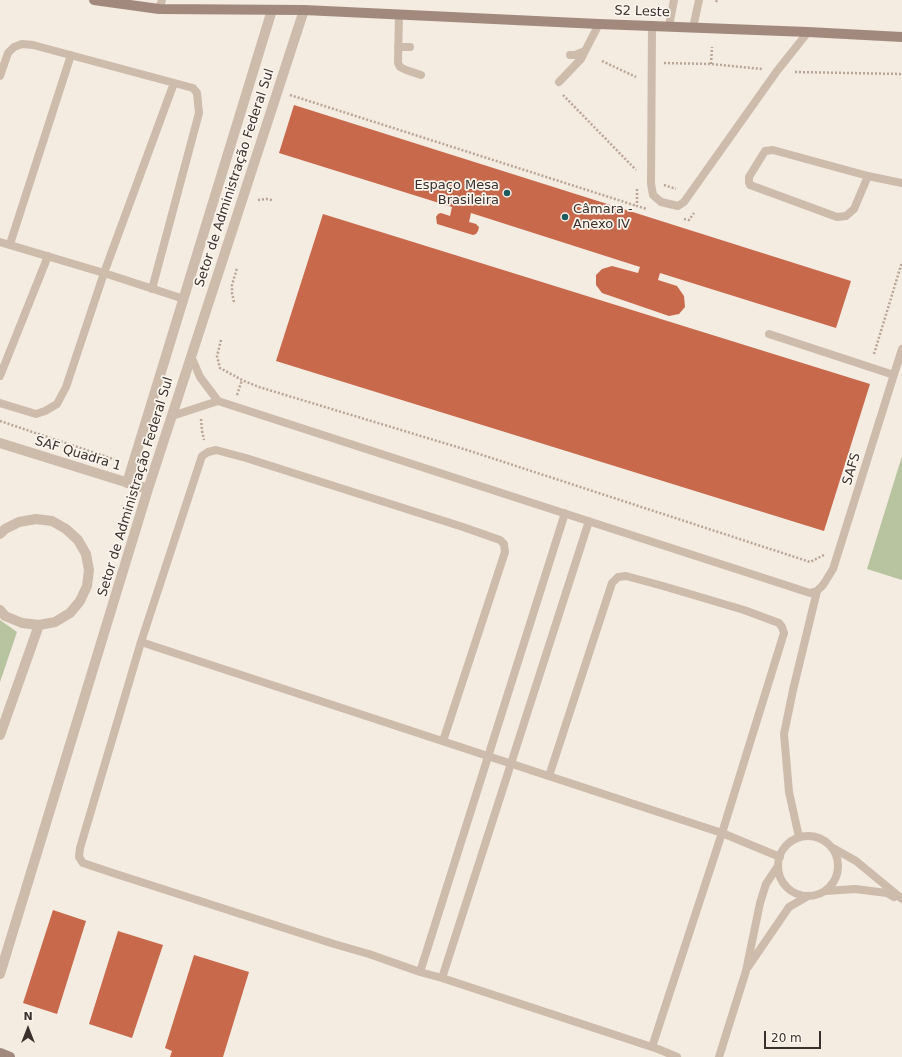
<!DOCTYPE html>
<meta charset="utf-8">
<style>
body{margin:0}
#map{position:relative;width:902px;height:1057px;overflow:hidden;background:#f4ebe1;font-family:"DejaVu Sans",sans-serif}
canvas{display:block}
.north{position:absolute;left:8px;top:1009px;width:40px;height:40px;-webkit-text-stroke:3px #fbf5ee;paint-order:stroke;rotate:0deg;font-size:11px;font-weight:700;line-height:16px;text-align:center;color:#3b302b}
.north::after{content:'';display:block;margin:auto;width:14px;height:18px;background:#3b302b;clip-path:polygon(50% 0,100% 100%,50% 72%,0 100%)}
.scale{position:absolute;left:764px;top:1031px;width:57px;height:18px;box-sizing:border-box;border:2px solid #3b302b;border-top:0;padding-left:5px;font-size:12px;line-height:14px;white-space:nowrap;color:#3b302b;-webkit-text-stroke:3px #fbf5ee;paint-order:stroke}
</style>
<div id="map">
<canvas width="902" height="1057"></canvas>
<div class="north">N</div>
<div class="scale">20 m</div>
</div>
<script>
const c = document.querySelector('canvas').getContext('2d');
c.lineJoin = 'round';
function fillPath(path, color) { c.fillStyle = color; c.fill(path, 'evenodd'); }
const poly = rows => new Path2D(rows.map(r => 'M' + r).join(''));
function trace(path, color, width, dash) { c.strokeStyle = color; c.lineWidth = width; c.lineCap = dash ? 'butt' : 'round'; c.setLineDash(dash || []); c.stroke(path); }
function write(font, color, halo, rows, align = 'center') {
  c.font = font + ' "DejaVu Sans",sans-serif'; c.lineWidth = 3.5; c.setLineDash([]); c.textBaseline = 'middle'; c.strokeStyle = halo; c.fillStyle = color; for (const [text, x, y, turn = 0] of rows) {
    c.save(); c.translate(x, y); c.rotate((+turn || 0) * Math.PI / 180); c.textAlign = isNaN(turn) ? turn : align; if (halo) c.strokeText(text, 0, 0); c.fillText(text, 0, 0); c.restore();
  }
}
fillPath(poly([
 [902,456,902,580,867,569],
 [0,620,17,632,0,682]
]), '#b8c4a0');
fillPath(poly([
 [294,105,851,281,836,328,660,273,658,280,677,286,684,296,685,307,679,314,669,316,602,293,596,285,596,275,602,269,612,266,638,273,640,267,471,213,469,222,476,224,479,227,478,231,476,234,473,235,437,224,436,217,438,214,441,213,450,216,452,207,279,153],
 [323,214,870,384,824,531,276,361],
 [53,910,86,921,57,1014,23,1003],
 [118,931,163,945,132,1038,89,1024],
 [194,955,249,972,223,1057,170,1057,172,1051,165,1048]
]), '#c8694b');
trace(poly([
 [716,2,717,0],
 [602,61,636,77],
 [664,63,711,64,762,69],
 [711,64,712,47],
 [795,72,902,74],
 [290,95,637,206],
 [563,95,636,170],
 [664,185,676,189],
 [637,189,637,206,647,209],
 [258,200,266,199,272,200],
 [684,219,689,220,694,213],
 [234,302,232,293,232,285,237,268],
 [221,340,217,356,220,368,242,380,259,387,467,450,810,562,824,555],
 [874,354,902,262],
 [237,395,242,380],
 [201,419,202,431,204,440],
 [0,421,119,461]
]), '#b9a596', 2.5, [2, 2]);
trace(poly([
 [159,9,162,0],
 [399,15,398,63,400,67,406,70,421,75],
 [652,25,651,184,653,195,661,202,678,206,684,202,777,71,808,32],
 [669,26,674,0],
 [693,28,699,0],
 [398,47,410,47],
 [570,55,575,55,585,51,599,24],
 [0,76,8,53,14,47,22,44,33,45,193,88,197,93,199,113,152,289],
 [559,82,581,59,585,51],
 [174,83,104,273,184,299],
 [868,176,854,209,846,216,837,217,750,185,749,182,749,177,765,151,773,150,868,176,902,183],
 [0,242,104,273,66,387,57,404,45,411,36,414,0,403],
 [10,244,71,55],
 [769,334,894,375],
 [191,356,200,377,218,401,810,593,817,591,823,585,833,569,902,349],
 [0,376,48,256],
 [172,416,218,401],
 [141,642,722,833,780,857],
 [443,741,505,552,504,544,500,540,463,527,246,458,216,450,208,452,202,456,141,642,80,848,79,857,83,863,116,874,334,944,369,954,420,972,442,978,658,1049,677,1057],
 [549,776,612,583,618,577,626,576,663,586,744,610,779,623,782,627,784,633,722,833,652,1047],
 '778 866a30 30 0 1 1 60 0a30 30 0 1 1-60 0Z',
 [799,837,789,792,784,734,793,690,817,591],
 [833,848,856,861,902,899],
 [826,891,855,889,887,893,894,897],
 [748,967,789,907,808,896],
 [420,972,565,513],
 [442,978,589,521],
 [719,1057,746,971,760,903,766,884,778,866]
]), '#cdbbac', 8);
trace(poly([
 [0,443,148,489],
 [127,483,272,10],
 [0,534,5,529,19,522,36,519,52,521,66,529,78,540,86,554,89,570,87,586,80,601,70,613,55,622,39,625,22,623,5,616,0,610],
 [0,735,39,625],
 [0,974,148,489,304,10]
]), '#cdbbac', 10);
trace(poly([
 [94,0,159,9,304,10,599,24,808,32,902,37],
 [0,1053,10,1057]
]), '#a18a7d', 10);
for (const [x, y, r, color] of [
 [507,193,4,"#1f5a5e"],
 [565,217,4,"#1f5a5e"]
]) { const dot = new Path2D(); dot.arc(x, y, r, 0, 2 * Math.PI); c.fillStyle = color; c.fill(dot); trace(dot, '#fbf5ee', 1.5); }
write('13px', '#3b302b', '#fbf5ee', [
 ["S2 Leste",642,12,2],
 ["Setor de Administração Federal Sul",235,178,-72],
 ["SAF Quadra 1",78,454,17],
 ["SAFS",852,469,-73],
 ["Setor de Administração Federal Sul",136,487,-73]
]);
write('13px', '#3b302b', '#fbf5ee', [
 ["Espaço Mesa",499,186],
 ["Brasileira",499,201],
 ["Câmara -",573,210,"left"],
 ["Anexo IV",573,225,"left"]
], 'right');
</script>
